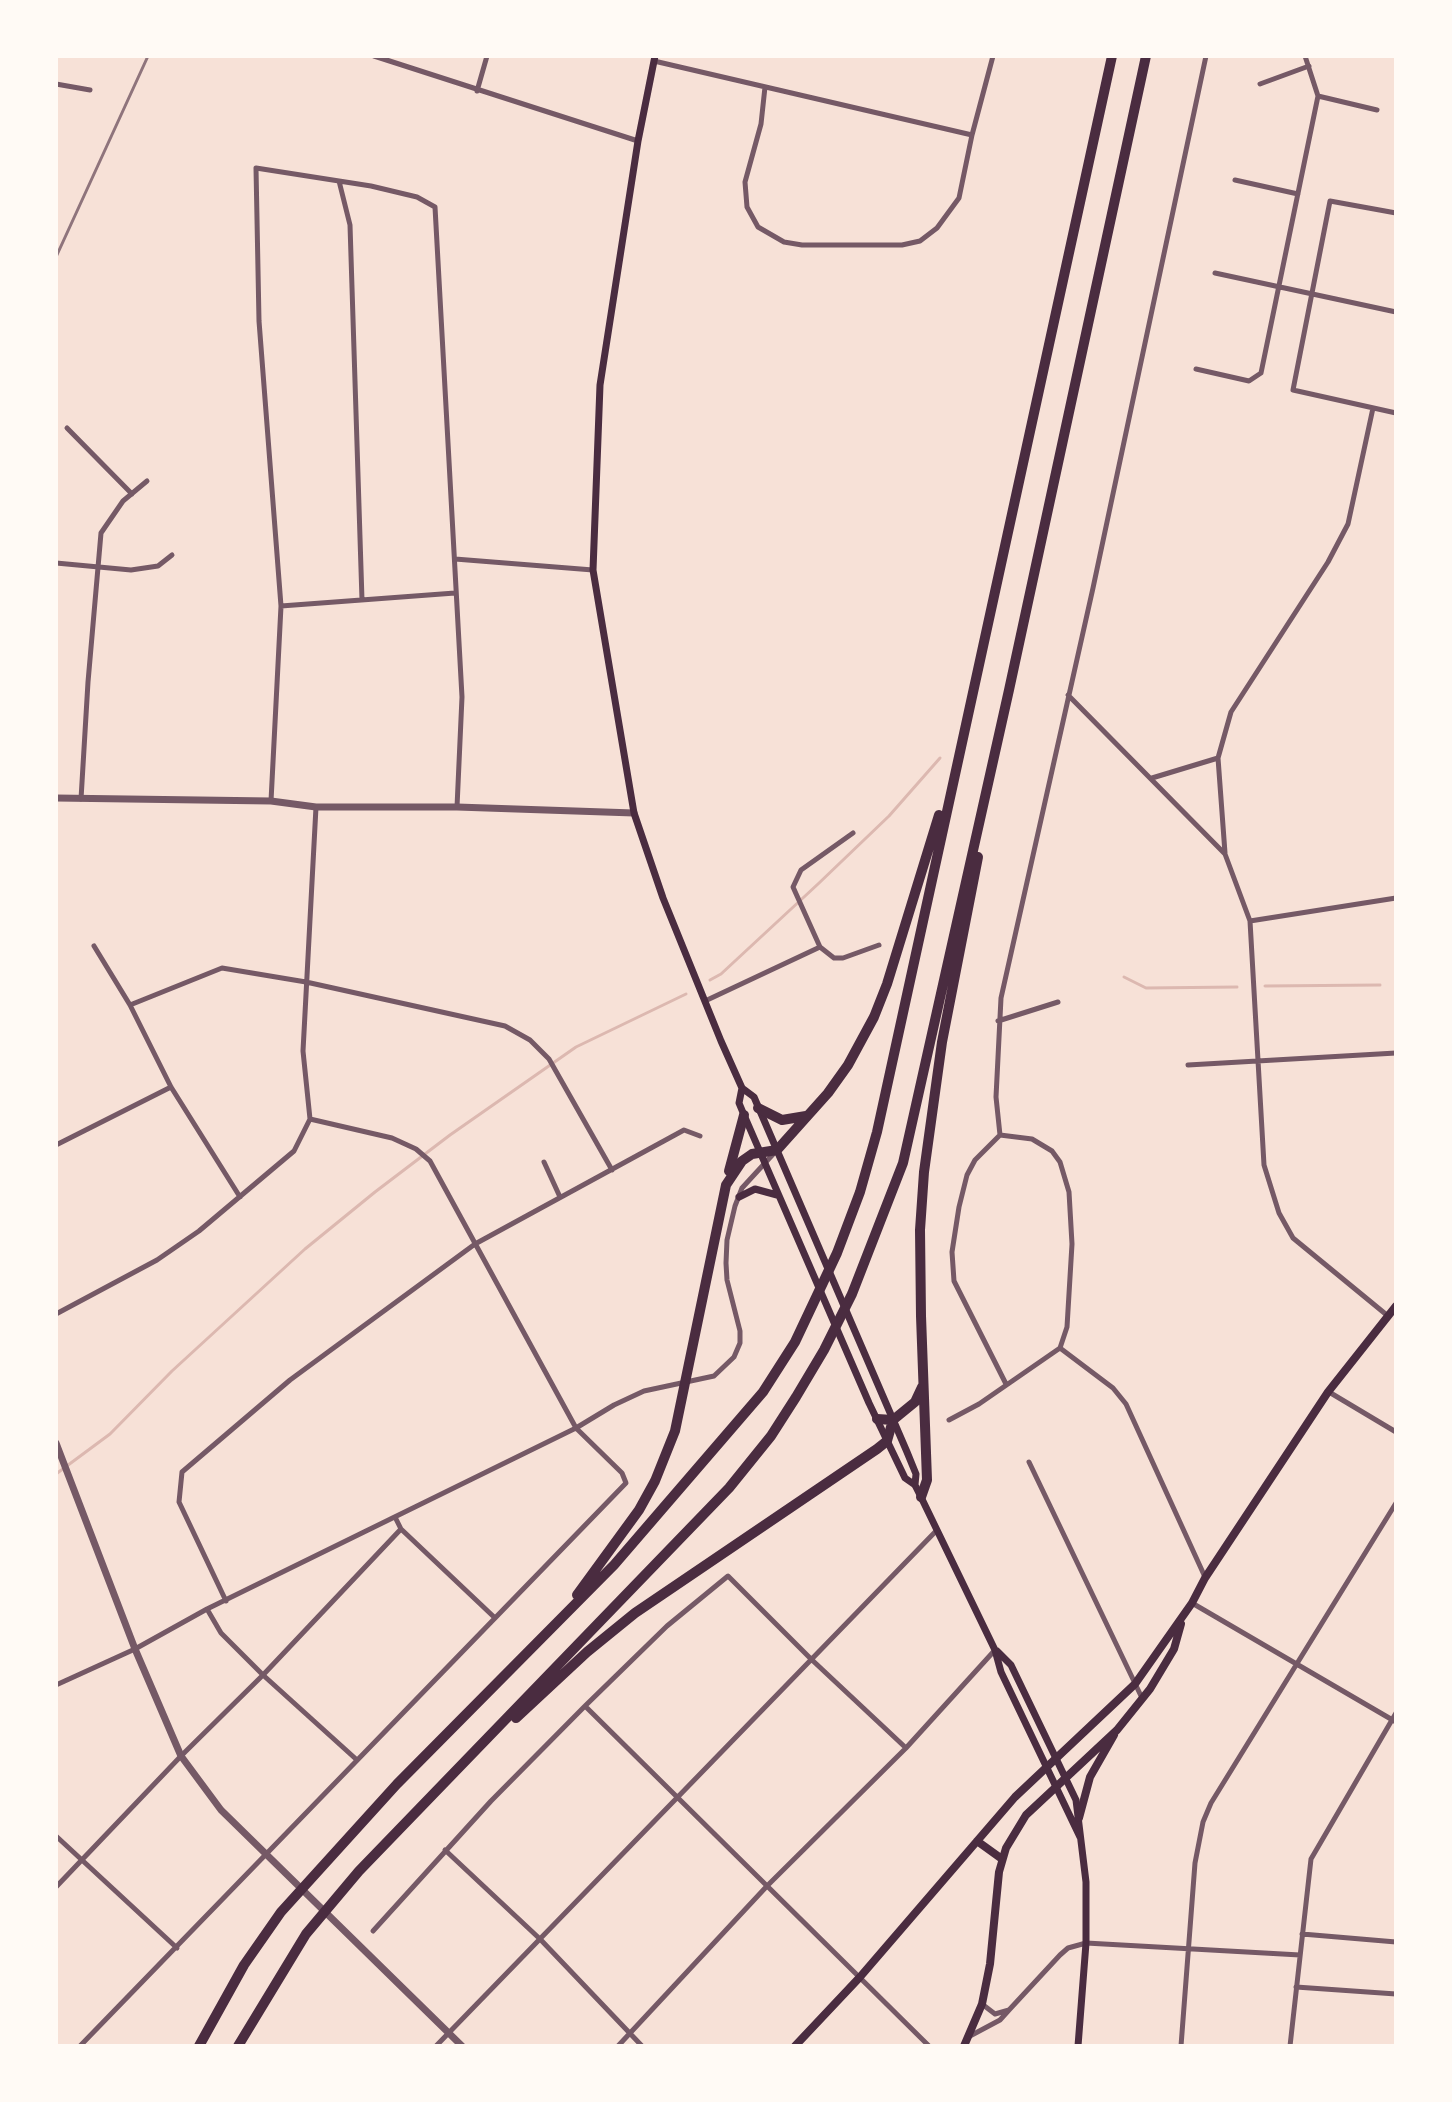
<!DOCTYPE html>
<style>
body{margin:0}
#map{position:relative;width:1452px;height:2102px;overflow:hidden;background:#f7e1d7;font-family:"Noto Serif",serif}
canvas{display:block}
.frame{position:absolute;inset:0;border:58px solid #fffaf5;pointer-events:none}
</style>
<div id="map">
<canvas width="1452" height="2102"></canvas>
<div class="frame"></div>
</div>
<script>
const c = document.querySelector('canvas').getContext('2d');
c.lineJoin = 'round';
const poly = rows => new Path2D(rows.map(r => 'M' + r).join(''));
function trace(path, color, width, dash) { c.strokeStyle = color; c.lineWidth = width; c.lineCap = dash ? 'butt' : 'round'; c.setLineDash(dash || []); c.stroke(path); }
trace(poly([
 [1124,977,1146,988,1237,987],
 [710,980,721,974,818,884,889,816,940,758],
 [1265,986,1380,985],
 [56,1474,110,1434,172,1371,305,1249,375,1192,450,1135,576,1047,686,994]
]), '#dcb8b0', 3);
trace(poly([
 [374,56,638,141],
 [654,61,972,135,993,56],
 [56,84,90,90],
 [1260,84,1309,66],
 [765,87,761,124,745,182,747,207,758,227,784,242,802,245,902,245,920,241,937,228,959,198,972,135],
 [477,91,487,56],
 [1318,96,1377,110],
 [1235,180,1298,194],
 [339,181,350,225,362,600],
 [1396,213,1330,201,1293,390,1396,413],
 [1215,273,1396,312],
 [1196,369,1249,381,1261,373,1318,96,1305,56],
 [67,428,132,494],
 [455,559,593,570],
 [56,563,131,570,158,566,172,555],
 [281,606,455,593],
 [1068,695,1225,854,1250,921,1264,1165,1279,1213,1293,1238,1388,1316],
 [1152,778,1218,758],
 [81,799,88,682,101,533,123,501,147,481],
 [271,801,281,606,259,321,256,168,371,186,417,197,435,207,462,697,457,807],
 [1225,853,1218,758,1231,712,1328,562,1348,524,1373,408],
 [1250,921,1396,898],
 [94,946,130,1005,171,1087,240,1197],
 [820,947,793,887,801,870,853,833],
 [705,1001,820,947,834,958,843,958,879,945],
 [130,1005,222,968,306,982,505,1026,530,1040,549,1059,612,1170],
 [998,1021,1058,1002],
 [1188,1065,1396,1053],
 [310,1119,303,1051,316,807],
 [1000,1135,996,1097,1001,998,1093,588,1206,56],
 [56,1145,171,1087],
 [544,1162,560,1197],
 [56,1314,157,1260,199,1231,294,1151,310,1119],
 [1060,1348,1113,1388,1126,1404,1205,1577],
 [1329,1392,1396,1432],
 [949,1420,979,1404,1060,1348,1067,1327,1072,1244,1069,1192,1060,1162,1052,1151,1032,1139,1000,1135,975,1160,967,1175,959,1207,952,1252,954,1281,1006,1384],
 [1029,1462,1142,1698],
 [401,1529,494,1617],
 [226,1601,179,1502,182,1472,290,1380,475,1244,684,1130,700,1136],
 [1192,1603,1396,1722],
 [207,1609,221,1633,263,1675,357,1760],
 [56,1685,135,1649,207,1609,576,1428,614,1405,644,1391,714,1376,734,1357,740,1343,740,1331,727,1280,726,1263,727,1240,735,1206,742,1188,776,1151],
 [585,1706,929,2046],
 [56,1836,177,1948],
 [445,1850,540,1939,642,2046],
 [56,1887,181,1756,263,1675,401,1529,395,1517],
 [373,1931,491,1801,585,1706,667,1626,728,1576,811,1659,906,1748],
 [1302,1934,1396,1942],
 [1296,1987,1396,1994],
 [1009,2010,1060,1955,1068,1948,1086,1943,1300,1955],
 [970,2036,1000,2020,1009,2010,995,2014,982,2004],
 [80,2046,626,1483,622,1473,576,1428,430,1161,416,1149,392,1138,310,1119],
 [436,2046,937,1530],
 [618,2046,767,1886,906,1748,995,1650],
 [1181,2046,1195,1863,1203,1822,1211,1803,1396,1503],
 [1290,2046,1311,1859,1396,1713]
]), '#755966', 5);
trace(poly([
 [56,798,271,801,316,807,457,807,634,813],
 [56,1443,135,1649,181,1756,221,1810,462,2046]
]), '#755966', 7);
trace(poly([
 [655,56,638,141,600,385,593,570,634,813,663,898,721,1041,742,1088,754,1097,907,1452,916,1474,915,1485],
 [742,1088,739,1103,744,1115,869,1403,905,1478,915,1485,921,1497,995,1650,1001,1672,1080,1837],
 [739,1197,755,1189,777,1195],
 [997,1651,1011,1665,1076,1800,1086,1882,1086,1943,1078,2046]
]), '#4a2c40', 7);
trace(poly([
 [1079,1818,1090,1777,1114,1735],
 [977,1841,1002,1859],
 [795,2046,860,1977,1015,1797,1135,1684,1192,1603,1205,1578,1328,1392,1396,1306],
 [964,2046,982,2004,990,1964,999,1872,1006,1848,1026,1815,1117,1730,1150,1689,1174,1649,1181,1624]
]), '#4a2c40', 8);
trace(poly([
 [758,1108,782,1120,806,1116],
 [729,1171,744,1115],
 [877,1419,893,1420,915,1402,922,1387],
 [921,1497,927,1480,921,1316,920,1230,924,1172,942,1042,978,857],
 [577,1595,639,1510,655,1481,675,1431,726,1185,742,1161,752,1154,777,1150,828,1093,848,1065,874,1017,887,984,939,815],
 [516,1718,587,1652,635,1613,877,1449,887,1441,893,1420],
 [199,2046,244,1965,281,1912,397,1784,614,1565,763,1392,795,1342,837,1253,860,1192,877,1132,1112,56],
 [238,2046,306,1934,359,1871,729,1488,771,1436,796,1397,824,1350,852,1294,903,1163,1009,690,1146,56]
]), '#4a2c40', 10);
trace(poly([
 [56,257,148,56]
]), '#8f747c', 3);
</script>
